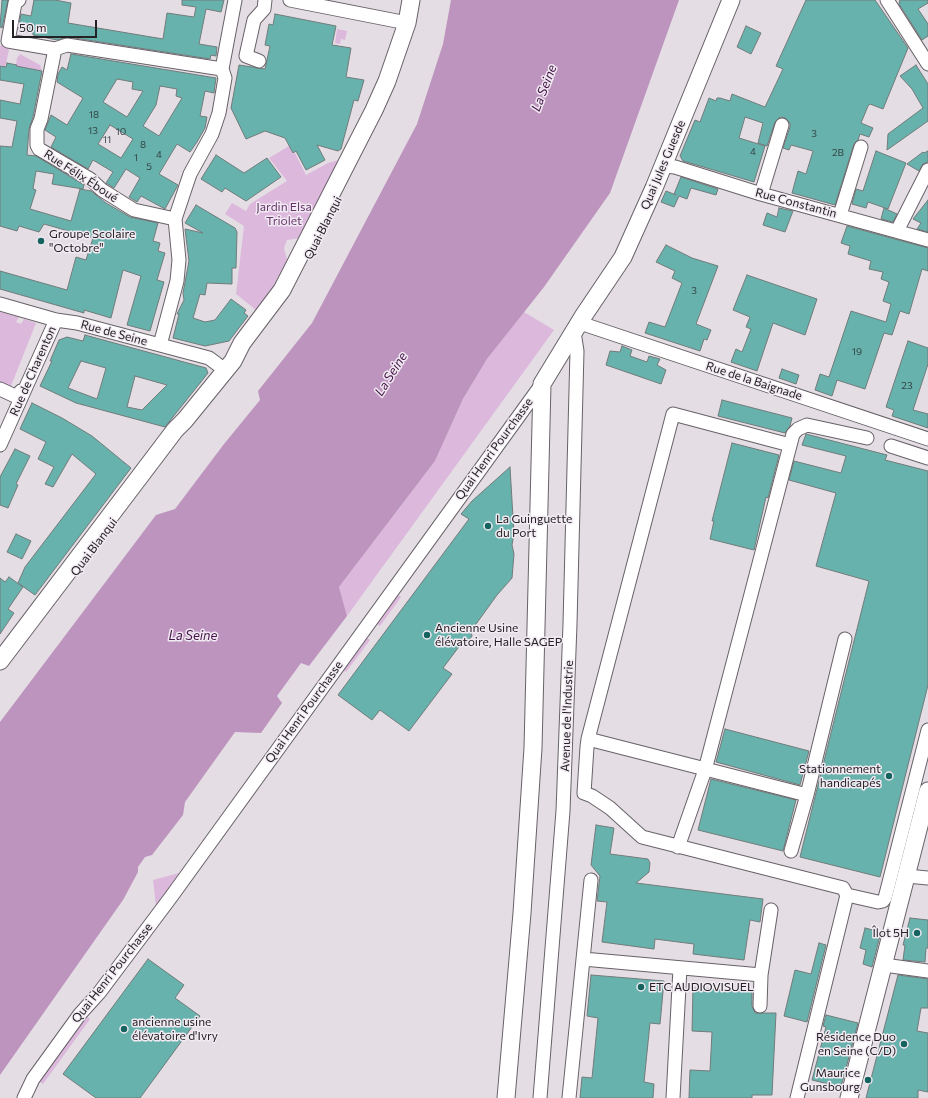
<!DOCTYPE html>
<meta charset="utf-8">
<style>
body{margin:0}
#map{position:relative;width:928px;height:1098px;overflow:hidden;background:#e4dde4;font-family:Commissioner,sans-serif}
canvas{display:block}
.scale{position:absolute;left:12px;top:20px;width:85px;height:18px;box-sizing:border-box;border:2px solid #232123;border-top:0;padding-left:5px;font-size:12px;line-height:14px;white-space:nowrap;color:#232123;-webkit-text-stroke:3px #f1eaf2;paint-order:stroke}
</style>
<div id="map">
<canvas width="928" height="1098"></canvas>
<div class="scale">50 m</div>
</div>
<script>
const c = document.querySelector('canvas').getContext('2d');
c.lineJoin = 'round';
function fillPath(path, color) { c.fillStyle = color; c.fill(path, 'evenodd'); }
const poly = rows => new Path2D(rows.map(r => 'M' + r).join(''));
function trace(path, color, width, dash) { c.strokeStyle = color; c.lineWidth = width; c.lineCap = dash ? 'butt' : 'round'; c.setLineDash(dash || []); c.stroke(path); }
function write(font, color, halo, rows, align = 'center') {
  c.font = font + ' Commissioner,sans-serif'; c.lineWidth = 3; c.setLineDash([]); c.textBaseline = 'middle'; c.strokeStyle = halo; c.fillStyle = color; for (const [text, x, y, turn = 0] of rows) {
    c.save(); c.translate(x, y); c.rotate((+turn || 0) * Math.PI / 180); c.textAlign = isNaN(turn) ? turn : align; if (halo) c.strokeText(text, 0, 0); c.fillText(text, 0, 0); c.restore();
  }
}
fillPath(poly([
 [337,29,347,31,345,40,341,39,340,44,335,43],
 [2,45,9,50,5,67,0,65,0,46],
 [20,54,40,65,42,71,16,66,17,58],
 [289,146,293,154,295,153,306,175,328,163,339,160,300,238,287,240,284,248,287,260,270,292,256,310,236,294,244,226,225,214,232,203,246,211,250,204,287,181,269,158],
 [0,312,19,317,16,322,21,324,24,319,36,323,9,391,0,387],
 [524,312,554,330,347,616,339,587,435,461,463,399,487,359],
 [397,594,401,597,380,626,376,623],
 [365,637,370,640,346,672,342,669],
 [179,873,156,906,153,880],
 [83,1014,90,1019,43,1084,36,1079]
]), '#dcb8dd');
fillPath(poly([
 [451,0,679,0,610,193,544,287,487,359,463,399,435,461,339,587,347,616,309,666,301,663,277,696,282,703,261,733,235,732,185,802,183,815,152,855,145,857,138,867,138,872,123,900,0,1075,0,722,156,515,175,509,224,444,260,400,258,391,312,323,417,124,443,44]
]), '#bd94be');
const building = poly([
 [2,0,8,0,2,28,0,27,2,0],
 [34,0,55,0,71,3,68,23,163,39,167,13,194,17,196,7,182,5,182,0,224,0,221,12,206,9,199,44,217,47,216,56,211,55,210,59,68,37,57,40,33,35,33,33,18,30,21,14,31,16,34,0],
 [806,0,875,0,908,48,883,109,870,104,868,106,861,123,873,128,869,137,860,134,858,140,854,144,835,205,792,193,798,171,806,174,813,151,791,145,789,150,783,148,790,127,790,123,785,118,780,117,775,122,767,146,758,143,763,123,745,117,739,138,765,146,754,182,683,161,680,156,695,120,700,122,709,98,716,101,717,98,720,98,730,101,732,94,765,107,783,69,776,66,806,0],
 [900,0,928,0,928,3,918,9,928,24,928,36,922,40,899,4,900,0],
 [275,14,336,26,332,45,351,48,346,77,364,80,358,101,354,100,341,149,338,151,317,145,325,160,306,170,296,151,293,153,285,138,265,131,246,139,231,108,239,65,265,69,270,46,265,45,269,24,273,25,275,14],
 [746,26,761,33,751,54,737,47,746,26],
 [71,54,216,78,214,93,205,91,200,116,207,117,205,128,197,142,190,152,177,144,159,174,178,185,165,209,141,196,137,202,129,197,140,178,126,169,114,188,106,183,113,172,93,160,88,169,51,147,56,137,45,130,51,115,67,125,83,98,57,82,58,74,62,67,67,70,71,54],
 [117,79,133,82,132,89,143,91,127,117,103,102,117,79],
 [160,86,177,89,176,96,182,98,159,136,143,126,156,105,160,86],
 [110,125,133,139,121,158,98,144,110,125],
 [7,63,17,65,16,66,42,71,33,117,29,129,27,155,36,156,84,185,83,189,52,184,54,174,36,171,33,189,36,190,30,209,71,221,80,189,91,191,106,203,130,217,158,223,153,241,160,243,158,251,165,253,157,280,164,282,150,331,127,325,141,276,123,270,111,318,84,310,84,313,0,289,0,271,67,290,76,257,86,260,93,238,44,224,39,232,19,226,17,231,0,226,0,146,12,147,17,121,0,118,0,100,20,104,24,84,0,80,0,66,6,67,7,63],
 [916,65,928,84,928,121,887,150,888,134,923,108,912,89,900,76,916,65],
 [876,151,906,163,888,209,868,202,866,208,852,204,856,189,863,191,876,151],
 [928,151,928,162,923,164,919,171,907,164,923,152,924,153,928,151],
 [216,155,244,173,267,158,281,177,246,201,225,188,222,192,201,179,216,155],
 [681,177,718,189,716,195,691,188,687,199,679,196,674,207,661,202,666,191,676,195,674,194,681,177],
 [928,200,928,232,917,229,921,223,913,219,928,200],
 [196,205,235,228,237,232,236,268,232,268,232,284,207,283,205,295,200,294,193,318,205,322,215,320,231,299,246,310,244,313,248,316,229,341,205,346,173,338,179,314,177,314,184,300,183,293,189,261,185,229,203,233,185,223,196,205],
 [779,208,793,211,785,232,763,225,767,213,777,217,779,208],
 [884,208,897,214,893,222,881,219,884,208],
 [847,226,928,248,928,271,922,269,909,314,900,311,892,335,884,333,865,389,837,380,832,396,815,390,820,374,829,377,851,311,886,322,891,304,883,301,889,282,881,279,883,272,869,269,871,261,848,254,850,246,841,243,847,226],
 [666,245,692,258,718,266,696,324,711,330,707,340,704,339,700,351,645,333,649,322,665,327,682,283,672,278,675,271,656,262,666,245],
 [747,275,817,299,805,335,773,323,757,371,731,362,736,349,742,352,751,329,746,327,750,317,733,310,747,275],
 [85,335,206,368,208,373,165,427,76,403,40,386,52,361,50,361,59,340,67,337,83,341,85,335],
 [81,361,106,368,97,399,68,388,81,361],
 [135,376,167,385,142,410,127,407,135,376],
 [908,341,928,348,928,364,913,410,928,414,928,428,892,416,894,410,886,407,908,341],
 [622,346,632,350,630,356,647,362,649,356,660,359,657,365,666,370,661,384,606,365,610,351,620,352,622,346],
 [782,369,799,375,796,384,779,378,782,369],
 [722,400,792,418,790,426,785,433,718,416,722,400],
 [32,403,62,418,92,436,131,468,35,595,18,583,25,567,96,474,72,454,53,487,45,484,54,467,38,459,46,442,20,429,32,403],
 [806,434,887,455,885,460,928,471,928,685,880,877,800,857,869,581,816,566,836,493,789,480,794,461,841,473,846,456,802,445,806,434],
 [732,443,779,455,768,498,766,497,754,550,710,539,714,521,712,521,732,443],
 [15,449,30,456,16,484,18,485,8,508,0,505,0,477,15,449],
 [510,467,514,534,512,545,514,554,512,578,497,595,471,631,472,636,467,643,464,640,443,668,452,674,409,731,380,710,372,720,338,695,469,519,461,514,472,501,510,467],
 [16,534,31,541,22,559,7,552,16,534],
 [9,577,23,587,8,609,14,613,0,634,0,578,5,582,9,577],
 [725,729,809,751,800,785,716,762,725,729],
 [711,779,796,800,783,851,698,830,711,779],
 [596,825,614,828,610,854,648,859,650,863,649,872,636,883,763,899,760,922,750,920,744,960,693,954,694,944,655,939,654,949,602,942,607,902,597,901,600,876,591,865,596,825],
 [910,918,928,920,928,948,926,948,925,962,903,960,905,945,903,945,910,918],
 [865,928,881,932,872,967,863,964,866,950,860,948,865,928],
 [819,943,826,945,807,1022,784,1016,795,970,811,974,819,943],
 [148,959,184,985,175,998,200,1016,140,1098,96,1098,63,1074,148,959],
 [591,975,664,981,660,1024,650,1023,644,1082,654,1084,653,1098,580,1098,582,1077,592,1078,598,1018,587,1016,591,975],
 [898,975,928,979,928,1008,921,1008,917,1031,928,1033,928,1092,918,1090,918,1098,866,1098,898,975],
 [693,988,752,991,752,1006,755,1013,776,1013,772,1095,752,1095,752,1098,689,1098,690,1070,710,1071,712,1032,692,1031,693,988],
 [826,1015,858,1023,841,1087,812,1080,826,1027,823,1026,826,1015]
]);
fillPath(building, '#67b2ac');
trace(building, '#717b7a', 1);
const minor = poly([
 [19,0,15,3,8,41,55,49],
 [290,0,407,23],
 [887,0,928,64],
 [259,61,246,56,254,20,264,9,265,0],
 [664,166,675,167,761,194,928,240],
 [761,194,782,125],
 [840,215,861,147],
 [175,219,134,210,102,190,90,179,39,149,37,145,37,129,41,119,55,49,67,45,222,69],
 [897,231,928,170],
 [0,304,56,320,77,323,209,358,225,370],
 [580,323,928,439],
 [160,345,177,281,179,260,175,219,190,174,212,134,219,113,225,78,222,69,235,0],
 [0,389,15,396,17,396,21,391],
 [0,445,56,320],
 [891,446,928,458],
 [588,739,673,414,790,445],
 [678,847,705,770,793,434,798,429,807,425,867,438],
 [791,851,807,795],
 [907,876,928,878],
 [847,895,878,902,883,901,885,898,928,730],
 [583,959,761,975],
 [884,965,928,971],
 [760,1006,761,975,771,910],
 [24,1098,33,1079,80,1014,99,993,171,897,542,384],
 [540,1098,563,811,570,624,577,351,574,332],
 [569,1098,591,880],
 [673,1098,680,968],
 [797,1098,847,895,843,888,642,837,610,808,592,796,584,793,587,747,588,739,807,795,845,639]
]);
const major = poly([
 [0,661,175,430,185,420,233,361,242,343,282,290,374,110,387,81,407,23,411,0],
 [506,1098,522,913,533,748,542,384,584,315,623,257,654,188,731,0],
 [849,1098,928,791]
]);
trace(minor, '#686268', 15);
trace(major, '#686268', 19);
trace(minor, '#fff', 13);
trace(major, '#fff', 17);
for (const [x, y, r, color] of [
 [41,241,4,"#15635f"],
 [488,526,4,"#15635f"],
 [427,635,4,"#15635f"],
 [889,776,4,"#15635f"],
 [917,933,4,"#15635f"],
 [641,987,4,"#15635f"],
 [124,1029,4,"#15635f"],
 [904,1044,4,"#15635f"],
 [868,1080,4,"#15635f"]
]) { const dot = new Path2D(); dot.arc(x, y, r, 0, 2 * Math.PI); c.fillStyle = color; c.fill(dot); trace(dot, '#f1eaf2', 1.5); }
write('10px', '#344545', null, [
 ["18",94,115],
 ["13",93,131],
 ["10",121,132],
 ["3",814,134],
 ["11",107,140],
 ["8",143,145],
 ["4",753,152],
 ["2B",838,153],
 ["4",159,155],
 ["1",136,158],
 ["5",149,167],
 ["3",694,291],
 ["19",857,352],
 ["23",907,386]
]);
write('12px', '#232123', '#f1eaf2', [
 ["Quai Jules Guesde",663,165,-67],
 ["Rue Félix Éboué",81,176,33],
 ["Rue Constantin",796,203,15],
 ["Quai Blanqui",323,228,-63],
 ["Rue de Seine",114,333,15],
 ["Rue de Charenton",33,371,-66],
 ["Rue de la Baignade",754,381,18],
 ["Quai Henri Pourchasse",494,449,-54],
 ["Quai Blanqui",94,547,-53],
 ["Quai Henri Pourchasse",304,712,-54],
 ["Avenue de l'Industrie",567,716,-88],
 ["Quai Henri Pourchasse",112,973,-52]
]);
write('12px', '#66336a', '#f1eaf2', [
 ["Jardin Elsa",284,207],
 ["Triolet",284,221]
]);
write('12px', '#232123', '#f1eaf2', [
 ["Groupe Scolaire",49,234],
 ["\"Octobre\"",49,248],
 ["La Guinguette",496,519],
 ["du Port",496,533],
 ["Ancienne Usine",435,628],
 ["élévatoire, Halle SAGEP",435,642],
 ["Stationnement",881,769,"right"],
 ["handicapés",881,783,"right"],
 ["Îlot 5H",909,933,"right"],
 ["ETC AUDIOVISUEL",649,987],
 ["ancienne usine",132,1022],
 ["élévatoire d'Ivry",132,1036],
 ["Résidence Duo",896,1037,"right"],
 ["en Seine (C/D)",896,1051,"right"],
 ["Maurice",860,1073,"right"],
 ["Gunsbourg",860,1087,"right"]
], 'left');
write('italic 13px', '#451449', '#f1eaf2', [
 ["La Seine",544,88,-69],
 ["La Seine",391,374,-58],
 ["La Seine",193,636]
]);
</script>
